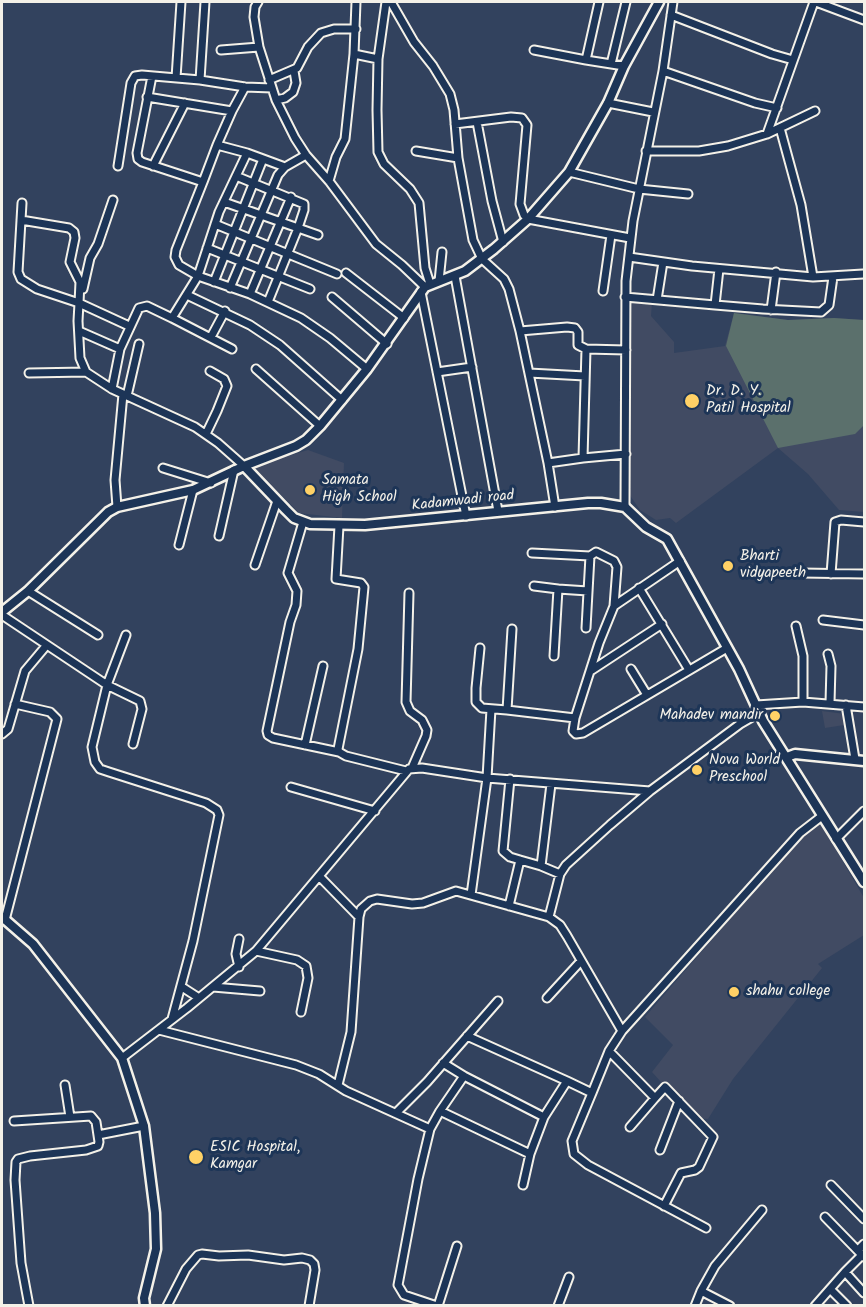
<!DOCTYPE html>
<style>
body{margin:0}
#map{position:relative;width:866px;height:1307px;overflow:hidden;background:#32425e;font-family:Kalam,sans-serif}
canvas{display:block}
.frame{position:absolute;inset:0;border:3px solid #f4f1e8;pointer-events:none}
</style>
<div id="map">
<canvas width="866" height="1307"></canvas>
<div class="frame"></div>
</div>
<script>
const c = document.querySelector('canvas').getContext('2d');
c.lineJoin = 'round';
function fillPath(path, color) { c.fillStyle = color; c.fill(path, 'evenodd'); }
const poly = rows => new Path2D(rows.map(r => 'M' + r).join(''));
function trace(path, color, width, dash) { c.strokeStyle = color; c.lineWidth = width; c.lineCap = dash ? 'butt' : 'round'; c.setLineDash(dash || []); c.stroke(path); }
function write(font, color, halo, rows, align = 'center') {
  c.font = font + ' Kalam,sans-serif'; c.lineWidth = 6; c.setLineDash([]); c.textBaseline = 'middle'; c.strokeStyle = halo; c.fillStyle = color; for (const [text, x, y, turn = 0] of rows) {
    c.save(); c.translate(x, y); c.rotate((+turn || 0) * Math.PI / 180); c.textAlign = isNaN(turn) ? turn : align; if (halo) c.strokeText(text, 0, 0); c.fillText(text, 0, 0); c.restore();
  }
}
fillPath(poly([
 [631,301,652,303,651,316,674,342,674,353,725,346,734,313,788,320,834,318,864,320,864,512,839,510,808,474,778,448,676,523,670,518,656,520,640,510,629,494],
 [308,450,344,463,342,518,299,513,253,466],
 [822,711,845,714,844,725,825,728],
 [820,822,864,898,864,935,818,964,822,968,733,1079,708,1119,693,1118,652,1072,673,1045,645,1017,798,840]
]), '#414b63');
fillPath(poly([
 [734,313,788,320,834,318,864,320,864,425,855,434,778,448,726,346]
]), '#5b706c');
const minor = poly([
 [258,2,255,7,254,17,259,47,276,100,295,138,306,155,329,181,376,244,402,265,425,287],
 [386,2,378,59,377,110,378,152,384,164,410,189,419,203,425,268,430,284],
 [391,2,414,42,433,66,450,94,454,110,458,158,473,240,482,259,504,279,509,289,520,331,548,463],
 [599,2,586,60,624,66],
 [816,2,864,20],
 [671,15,772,54,793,60],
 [221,50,259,47],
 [534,50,586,60],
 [354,54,378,59],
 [611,64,626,2],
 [663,71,755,103,777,108],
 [152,76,137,153,138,159,142,162,203,182,217,145,247,153,285,167,306,155],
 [176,78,181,2],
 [200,80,205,2],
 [269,80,297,68,308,47,321,33,334,29,356,29],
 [147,97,232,111,245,87],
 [276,100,285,98,293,92,296,83,294,71],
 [608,103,653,112],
 [477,122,492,201,503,242],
 [455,124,511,117,522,118,527,125,520,204,524,215,528,219,630,238],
 [780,128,801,205,813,277],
 [767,134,814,2],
 [217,145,232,111],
 [416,151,458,158],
 [646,151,699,151,728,146,767,134,815,111],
 [118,166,131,83,135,76,142,75,200,80,245,87,272,88],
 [153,166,185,103],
 [569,172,639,189,688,194],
 [236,176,304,204,304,210,298,228,268,302],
 [329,181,336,157,345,139,354,54,356,2],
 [203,182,176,250,175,257,179,265,198,276,250,294,301,318,330,338,367,369],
 [224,202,318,235],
 [22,203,18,272,21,279,37,289,79,303,78,321,80,358,86,372,112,389,195,427,218,443,244,466],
 [21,220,69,228,74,232,75,238,70,262,80,282,79,303],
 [215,224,337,274],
 [207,248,310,289],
 [629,257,692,266,813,277,863,274],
 [719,269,715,305,763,309,821,312,829,305,833,277],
 [346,273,404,318],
 [455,276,498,511],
 [439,281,442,252],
 [214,282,263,159],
 [230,288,278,175,285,167],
 [83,289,90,258,98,244,113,200],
 [603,291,611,235],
 [421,292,466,516],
 [250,294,291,197],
 [187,295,250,325,280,345,342,400],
 [332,297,387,344],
 [625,297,715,305],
 [657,300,663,262],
 [79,303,129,326],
 [771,310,776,272],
 [172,318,232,349],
 [79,331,120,349],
 [520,331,567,327,575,328,578,332,578,345,586,349],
 [211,337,225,311],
 [256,369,320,426],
 [437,372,472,367],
 [29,373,86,372],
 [529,373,585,376],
 [112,389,120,349,139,308,147,306,172,318,198,276,219,212,247,153],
 [127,396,139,344],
 [206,434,217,411,227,386,224,379,210,371],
 [583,458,586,349,626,350],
 [163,468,211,483],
 [117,507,115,480,123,394],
 [555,507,548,463,583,458,626,454],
 [625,507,626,281,633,221,663,71,673,2],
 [303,522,288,573,297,591,296,605,290,622,267,731,268,735,273,738,339,752],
 [339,526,336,579,361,583,364,587,358,649,338,749,339,752,346,756,406,771],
 [219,536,234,470],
 [179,545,193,490],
 [532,553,590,556,596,552,614,561,617,567,614,606],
 [680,561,614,606,599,643,575,718,573,731,576,734,583,733,727,648],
 [255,565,277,501],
 [802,573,864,574],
 [831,574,835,522,841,520,864,522],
 [534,586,558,589,554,656],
 [639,588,689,670],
 [558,589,588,591],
 [28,591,98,635],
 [409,593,406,702,410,711,422,720,427,730,426,736,412,768],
 [2,615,107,685,140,701,142,709,133,744],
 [823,620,864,625],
 [796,626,803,656,803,702],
 [586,628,590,556],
 [512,629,507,710,575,718],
 [126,635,107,685,92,747,95,762,100,769,109,772,206,803,217,810,219,815,193,941,172,1019],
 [480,648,476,688,476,702,482,708,507,710],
 [828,654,831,666,830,703],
 [631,669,647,695],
 [592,670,662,624],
 [756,705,803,702,864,707],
 [846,705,855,759],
 [2,734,8,729,25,671,46,646],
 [305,745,323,666],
 [510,779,503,851,510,857,520,860],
 [291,787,375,811],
 [836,839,864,811],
 [541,866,551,784],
 [319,876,359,917,351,1032,338,1085],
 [471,895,487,778,491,709],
 [509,906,520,860,541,866,560,874],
 [359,917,361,909,370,901,377,899,412,904,423,903,456,891,549,917,560,925,567,936,622,1031,800,833,822,816],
 [549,917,560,874,566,865,610,825,650,791],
 [5,920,57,719,50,712,15,704],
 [256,951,297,960,306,966,308,978,301,1012],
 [239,967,236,954,239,939],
 [182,987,199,998],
 [213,987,260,991],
 [547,998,581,961],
 [159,1030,296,1065,319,1074,346,1091,430,1129],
 [467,1036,567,1081,544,1117,530,1154,523,1185],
 [609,1051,655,1098,665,1087,713,1137,699,1167,695,1170,681,1173,664,1206],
 [122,1058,187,1008,256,951,409,769,422,768,487,778,650,791,740,724,759,713],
 [443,1063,464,1076],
 [567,1081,592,1093,609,1051,622,1031],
 [65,1085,70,1117],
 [592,1093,572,1141,574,1154,588,1165,706,1228],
 [440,1111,530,1154],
 [396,1113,427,1082,498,1001],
 [14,1121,91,1116,96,1122,99,1142,98,1146,86,1150,30,1156,18,1159,16,1162,15,1180,21,1263,29,1306],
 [630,1127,655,1098],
 [98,1135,144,1126],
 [660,1150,679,1101],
 [831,1185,864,1219],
 [825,1217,864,1257],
 [858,1250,864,1244],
 [845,1272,862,1255],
 [830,1289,847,1306],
 [701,1291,715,1266,762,1210],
 [167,1306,186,1269,198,1255,202,1254,219,1256,248,1255,284,1260,302,1258,310,1260,314,1264,315,1270,309,1306],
 [437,1306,404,1295,398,1285,418,1179,430,1129,440,1111,464,1076,544,1117],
 [438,1306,457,1246],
 [558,1306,569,1277],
 [695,1306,701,1291,730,1306],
 [815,1306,845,1272,864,1293]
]);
const tertiary = poly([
 [244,466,286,510,294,518,310,524,365,525,588,503,601,503,625,507,646,527,667,539,739,669,763,721,864,882],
 [2,612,28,591,108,512,117,507,193,490,244,466,296,446,306,440,320,426,367,369,425,287,465,271,494,249,528,219,569,172,608,103,624,66,659,2],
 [787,757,795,754,864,761],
 [2,917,33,944,122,1058,144,1126,155,1213,156,1249,144,1298,145,1306]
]);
trace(minor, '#f4f1e8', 11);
trace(tertiary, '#f4f1e8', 13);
trace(minor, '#1d3557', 7);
trace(tertiary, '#1d3557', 8);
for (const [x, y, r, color] of [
 [692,401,8,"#ffd166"],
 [310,490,6,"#ffd166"],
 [728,566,6,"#ffd166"],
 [775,716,6,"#ffd166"],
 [697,770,6,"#ffd166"],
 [734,992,6,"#ffd166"],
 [196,1157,8,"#ffd166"]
]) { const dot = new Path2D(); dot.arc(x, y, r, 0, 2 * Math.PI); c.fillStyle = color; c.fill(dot); trace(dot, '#1d3557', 2); }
write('15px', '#f4f1e8', '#1d3557', [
 ["Dr. D. Y.",706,392],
 ["Patil Hospital",706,409],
 ["Samata",322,481],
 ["High School",322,498],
 ["Bharti",740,557],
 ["vidyapeeth",740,574],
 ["Mahadev mandir",763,716,"right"],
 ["Nova World",709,761],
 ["Preschool",709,778],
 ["shahu college",746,992],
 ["ESIC Hospital,",210,1148],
 ["Kamgar",210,1165]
], 'left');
write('15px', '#f4f1e8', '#1d3557', [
 ["Kadamwadi road",463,502,-6]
]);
</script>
